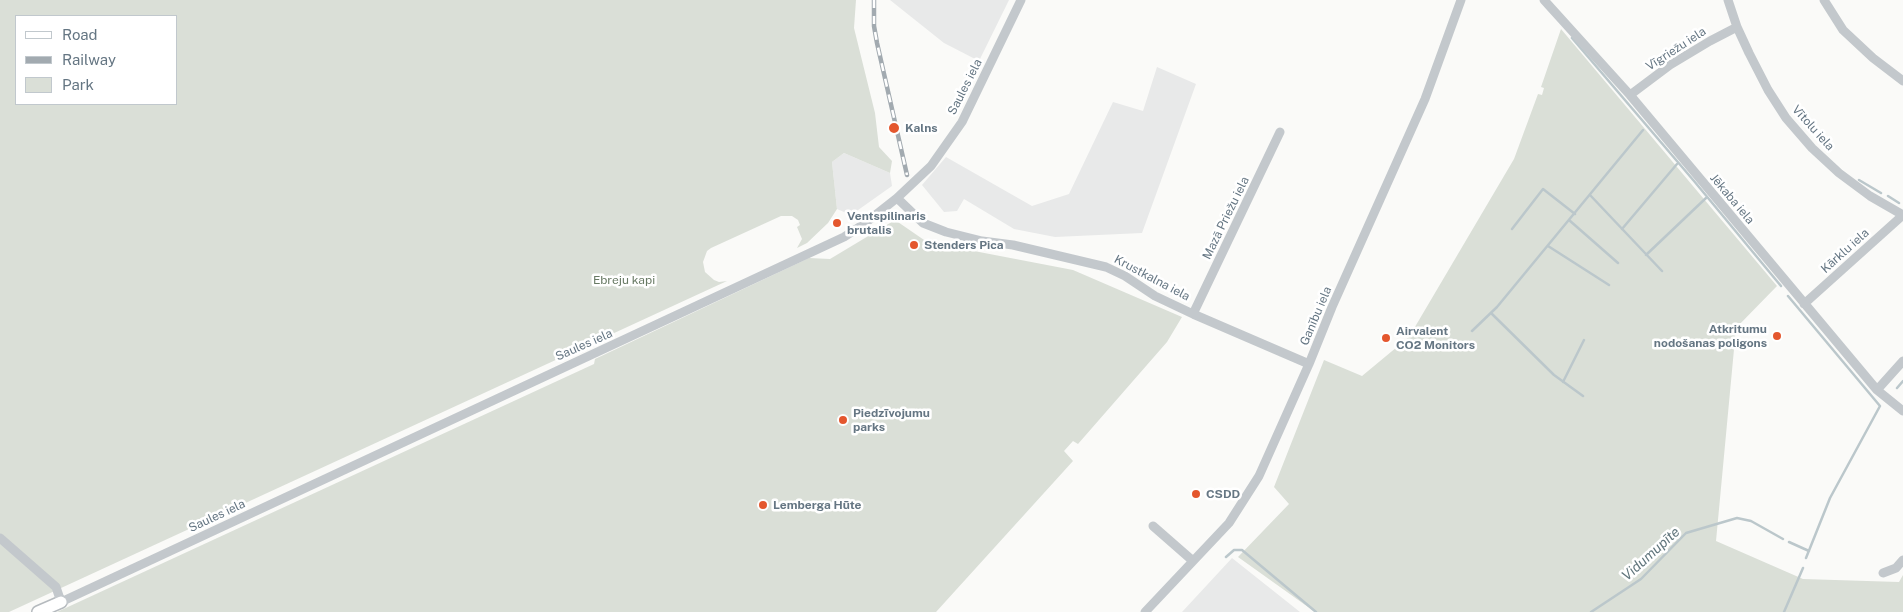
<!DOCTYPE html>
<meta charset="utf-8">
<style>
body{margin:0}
#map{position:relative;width:1903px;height:612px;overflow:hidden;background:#fafaf8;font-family:"Public Sans",sans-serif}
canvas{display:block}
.legend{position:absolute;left:15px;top:15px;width:162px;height:90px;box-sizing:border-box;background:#fff;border:1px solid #c1c8cd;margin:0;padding:6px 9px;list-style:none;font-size:15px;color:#657683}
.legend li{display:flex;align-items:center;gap:10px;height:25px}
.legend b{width:25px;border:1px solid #c1c8cd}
</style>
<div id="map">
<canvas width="1903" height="612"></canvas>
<ul class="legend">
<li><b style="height:6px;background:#fff"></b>Road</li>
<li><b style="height:6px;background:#a2aab0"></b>Railway</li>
<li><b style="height:14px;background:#dadfd7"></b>Park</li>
</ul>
</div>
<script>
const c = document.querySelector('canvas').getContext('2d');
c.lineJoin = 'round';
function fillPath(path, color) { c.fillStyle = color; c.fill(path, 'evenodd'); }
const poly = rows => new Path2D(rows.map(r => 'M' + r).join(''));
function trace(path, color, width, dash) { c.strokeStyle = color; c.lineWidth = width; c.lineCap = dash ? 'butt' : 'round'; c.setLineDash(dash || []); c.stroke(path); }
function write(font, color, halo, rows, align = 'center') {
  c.font = font + ' "Public Sans",sans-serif'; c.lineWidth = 5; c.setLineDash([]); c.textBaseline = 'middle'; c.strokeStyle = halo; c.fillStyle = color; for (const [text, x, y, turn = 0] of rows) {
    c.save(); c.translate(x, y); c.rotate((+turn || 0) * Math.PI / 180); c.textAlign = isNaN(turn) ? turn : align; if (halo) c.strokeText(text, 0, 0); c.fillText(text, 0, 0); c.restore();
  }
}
fillPath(poly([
 [890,0,1009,0,979,61,944,43],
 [1157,67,1196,84,1142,233,1055,237,1014,229,964,199,957,211,944,212,922,185,946,157,1032,206,1069,194,1113,102,1143,111],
 [844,153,890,173,892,186,851,215,837,209,832,162],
 [1232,558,1300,612,1182,612]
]), '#e8e9e9');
fillPath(poly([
 [0,0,856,0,854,28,875,113,879,147,892,161,890,173,844,153,832,162,837,209,828,223,807,243,797,248,802,239,797,227,800,225,798,220,792,216,781,216,711,248,707,251,703,262,705,272,714,280,719,282,727,281,9,612,0,612],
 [16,16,176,16,176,104,16,104],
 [1561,29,1777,286,1736,328,1716,541,1803,579,1899,582,1903,575,1903,612,1315,612,1238,557,1289,504,1274,487,1324,360,1362,376,1409,337,1514,159,1538,94,1542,95,1544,88,1541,87],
 [895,220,927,242,1073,270,1182,317,1167,342,1078,444,1073,441,1064,451,1073,461,936,612,57,612,594,364,595,359,809,258,830,259]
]), '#dadfd7');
trace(poly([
 [1572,38,1694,181,1781,286],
 [1859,180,1881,193],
 [1590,195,1662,271],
 [1888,196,1899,203],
 [1569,220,1618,263],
 [1512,229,1543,189,1575,214],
 [1622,229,1677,164],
 [1548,246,1609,285],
 [1646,255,1706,198],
 [1788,296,1880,406,1830,498,1806,558],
 [1491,313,1554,375,1583,396],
 [1472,331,1497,307,1643,130],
 [1563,382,1584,340],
 [1897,388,1903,381],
 [1789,542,1809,551],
 [1226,557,1234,550,1242,550,1316,612],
 [1591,612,1641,579,1686,533,1737,518,1751,521,1783,539],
 [1784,612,1803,568]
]), '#bbc7cb', 2.5);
const major = poly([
 [38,612,61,602]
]);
trace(major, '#b5babe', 14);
trace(poly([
 [1544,0,1630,95,1877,390,1903,411],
 [1728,0,1737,27,1749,53,1768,90,1786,118,1812,148,1839,173,1870,196,1903,215],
 [1824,0,1843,30,1873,58,1903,81],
 [1630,95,1670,65,1710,41,1737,27],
 [897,198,923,223,946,232,982,241,1013,245,1106,267,1125,276,1155,296,1193,314,1309,364],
 [1804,304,1903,215],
 [1193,314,1280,132],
 [1877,390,1903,361],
 [1153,526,1193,561],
 [0,538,56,587,61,602,844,237,864,224,897,198,931,166,962,122,1021,0],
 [1883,573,1896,568,1903,560],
 [1145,612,1229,523,1259,476,1309,364,1332,307,1425,99,1461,0]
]), '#c3c8cc', 9);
trace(major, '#fff', 11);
const rail = poly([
 [874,0,874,26,877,43,907,175]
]);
trace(rail, '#a2aab0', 4.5);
trace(rail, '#fff', 2.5, [8]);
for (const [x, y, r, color] of [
 [894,128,6,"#e4572e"],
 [837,223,5,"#e4572e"],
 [914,245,5,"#e4572e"],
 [1777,336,5,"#e4572e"],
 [1386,338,5,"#e4572e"],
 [843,420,5,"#e4572e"],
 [1196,494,5,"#e4572e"],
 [763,505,5,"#e4572e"]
]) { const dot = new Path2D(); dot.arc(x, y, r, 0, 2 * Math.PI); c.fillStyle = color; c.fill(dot); trace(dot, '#fff', 2); }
write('12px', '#657683', '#fff', [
 ["Vīgriežu iela",1676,49,-33],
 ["Saules iela",965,87,-63],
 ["Vītolu iela",1813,128,48],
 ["Jēkaba iela",1732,199,50],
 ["Mazā Priežu iela",1226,218,-64],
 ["Kārklu iela",1845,251,-42],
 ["Krustkalna iela",1152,278,28],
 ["Ganību iela",1316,316,-67],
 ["Saules iela",584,345,-24],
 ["Saules iela",217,516,-25]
]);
write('bold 12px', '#657683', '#fff', [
 ["Kalns",905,128],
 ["Ventspilinaris",847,216],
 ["brutalis",847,230],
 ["Stenders Pica",924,245],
 ["Atkritumu",1767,329,"right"],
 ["nodošanas poligons",1767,343,"right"],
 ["Airvalent",1396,331],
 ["CO2 Monitors",1396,345],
 ["Piedzīvojumu",853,413],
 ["parks",853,427],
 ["CSDD",1206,494],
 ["Lemberga Hūte",773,505]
], 'left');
write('12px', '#687a64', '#fff', [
 ["Ebreju kapi",624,280]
]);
write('italic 14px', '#60757c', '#fff', [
 ["Vidumupīte",1651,554,-42]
]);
</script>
